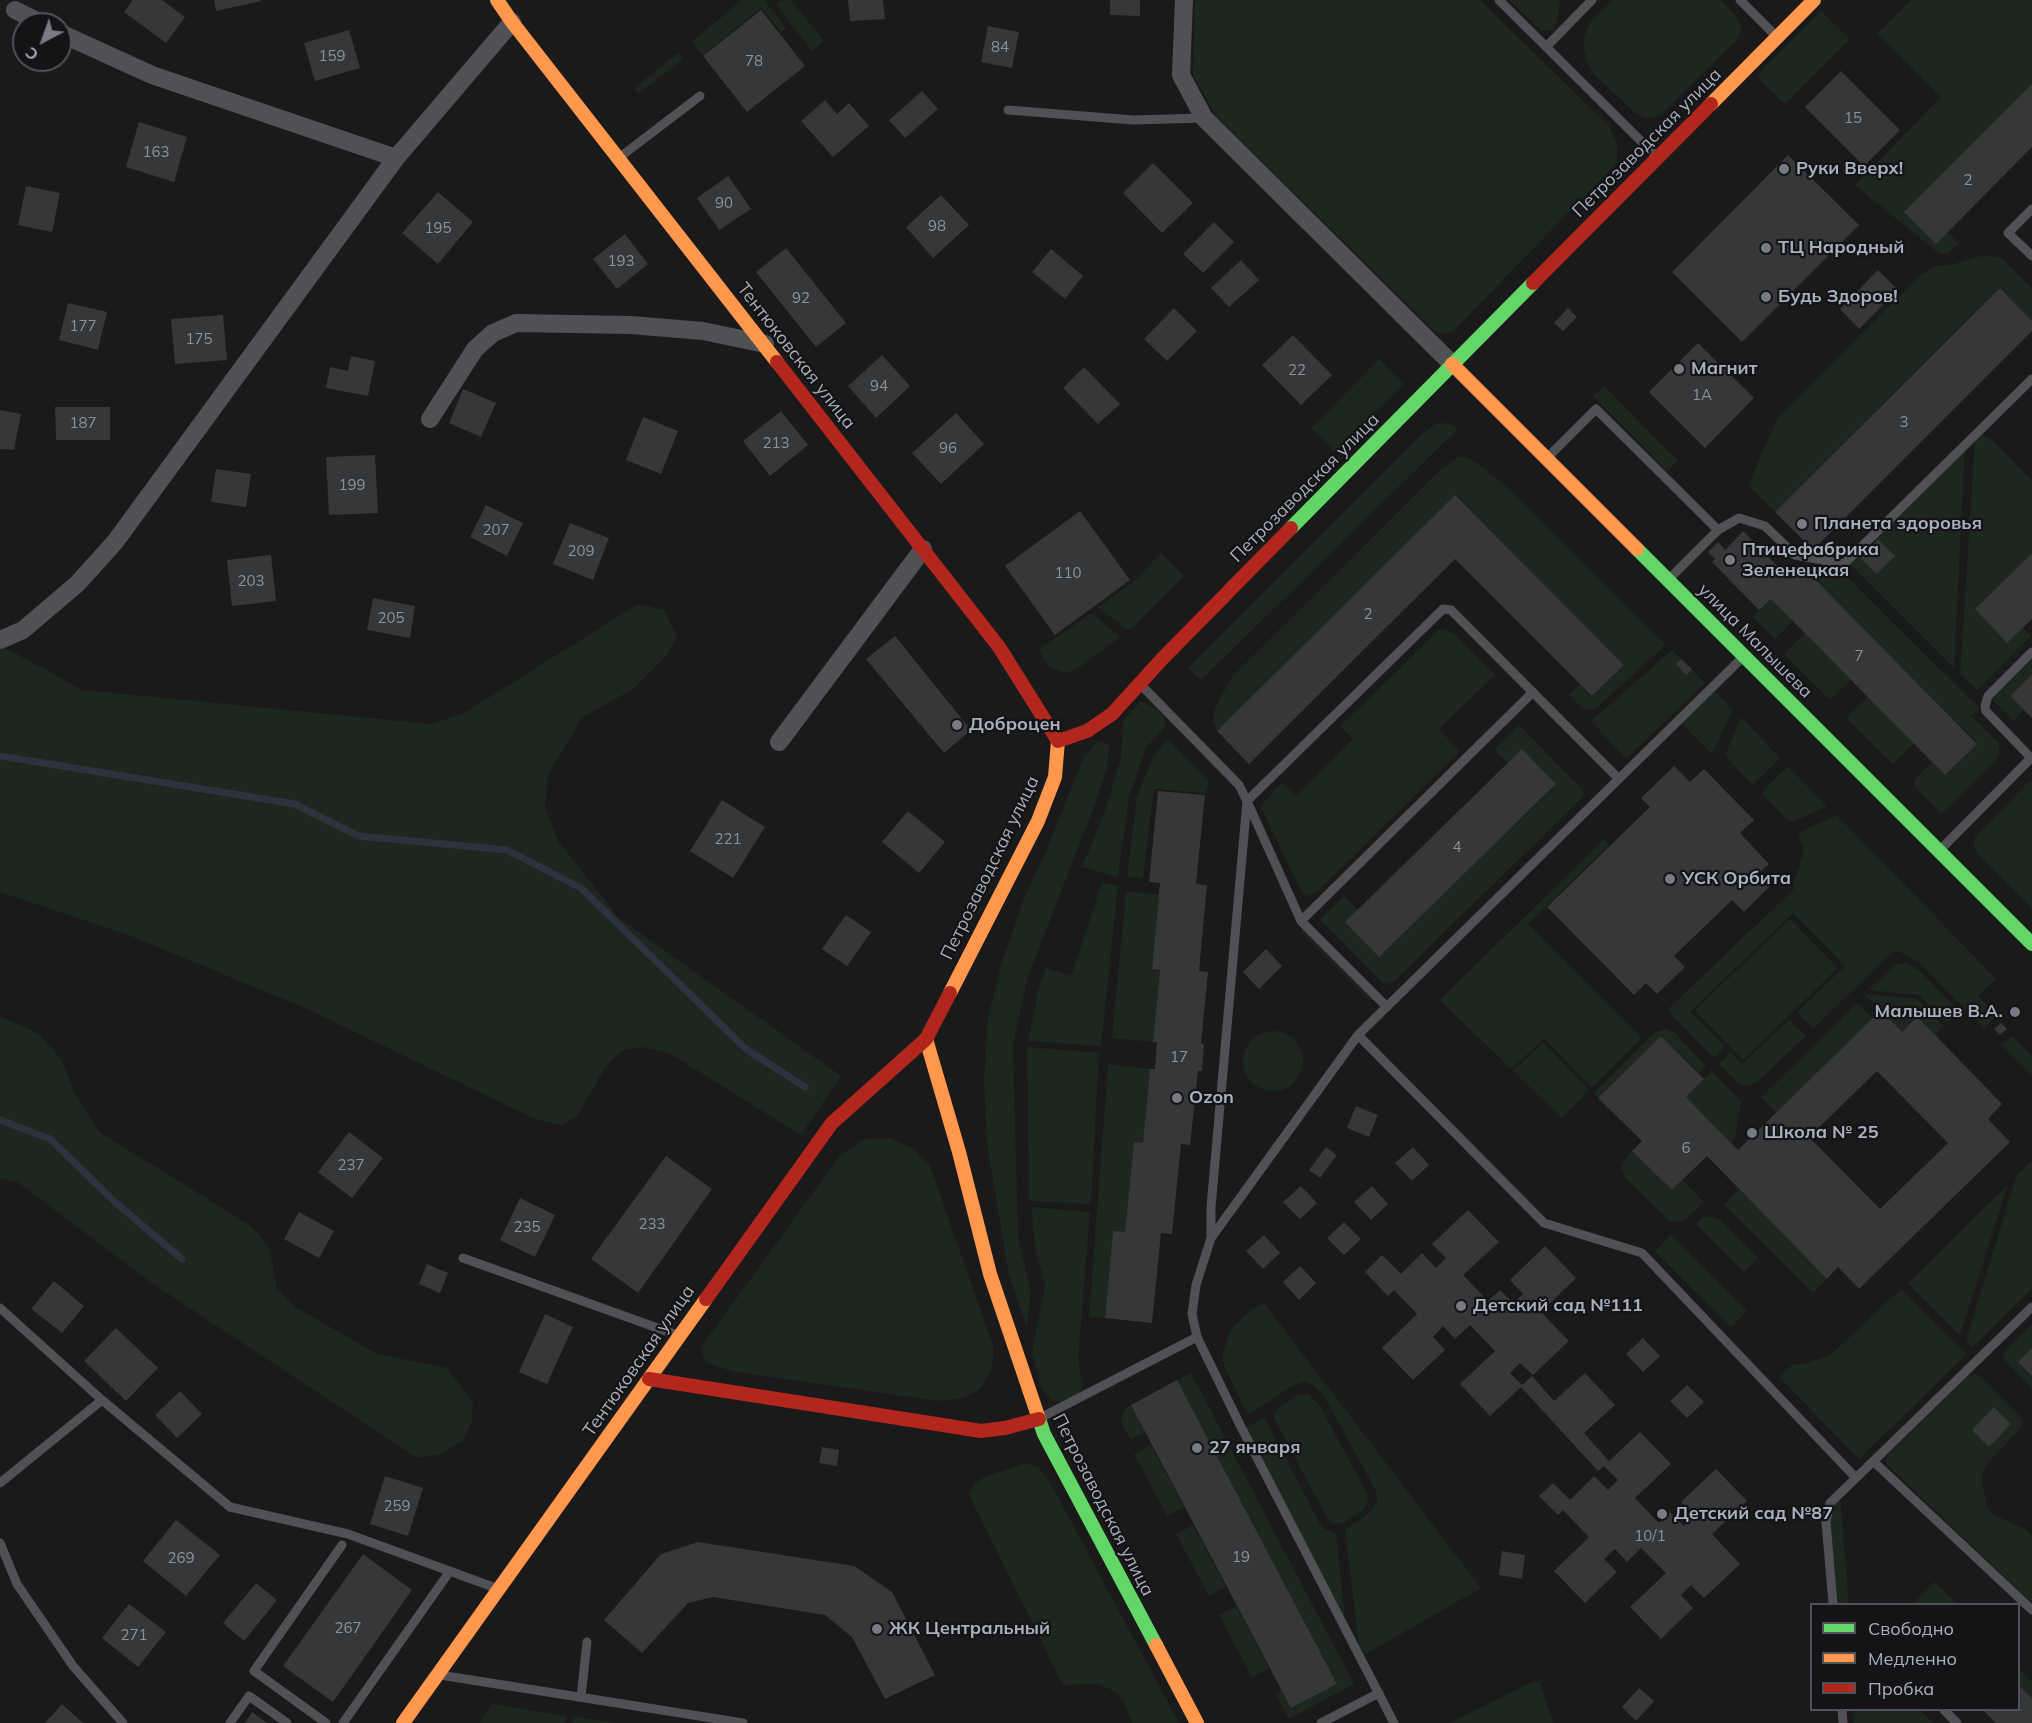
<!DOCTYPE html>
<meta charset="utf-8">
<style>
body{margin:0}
#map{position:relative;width:2032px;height:1723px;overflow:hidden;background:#1a1a1b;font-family:Mulish,sans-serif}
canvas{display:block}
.legend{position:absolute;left:1810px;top:1603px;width:210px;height:108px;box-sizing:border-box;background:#141417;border:2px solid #505259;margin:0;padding:8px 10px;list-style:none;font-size:18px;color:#aaafbd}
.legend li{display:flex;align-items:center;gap:12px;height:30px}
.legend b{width:30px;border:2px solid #505259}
.north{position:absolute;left:12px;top:12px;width:60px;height:60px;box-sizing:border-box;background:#141417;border:2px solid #505259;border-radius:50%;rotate:221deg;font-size:16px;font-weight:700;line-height:24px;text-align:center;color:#aaafbd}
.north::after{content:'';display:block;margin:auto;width:21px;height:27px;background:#787b84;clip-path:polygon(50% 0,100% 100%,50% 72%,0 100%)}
</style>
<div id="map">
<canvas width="2032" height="1723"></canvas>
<ul class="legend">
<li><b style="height:8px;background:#63d668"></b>Свободно</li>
<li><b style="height:8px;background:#ff974d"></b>Медленно</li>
<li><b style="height:8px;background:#b3261e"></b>Пробка</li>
</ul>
<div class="north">С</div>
</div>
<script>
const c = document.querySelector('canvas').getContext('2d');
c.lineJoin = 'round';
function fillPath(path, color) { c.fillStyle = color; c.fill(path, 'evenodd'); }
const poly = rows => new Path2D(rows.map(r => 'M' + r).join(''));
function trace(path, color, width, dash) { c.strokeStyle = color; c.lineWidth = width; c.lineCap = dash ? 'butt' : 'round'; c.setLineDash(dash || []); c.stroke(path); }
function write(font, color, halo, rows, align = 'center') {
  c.font = font + ' Mulish,sans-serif'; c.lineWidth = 4.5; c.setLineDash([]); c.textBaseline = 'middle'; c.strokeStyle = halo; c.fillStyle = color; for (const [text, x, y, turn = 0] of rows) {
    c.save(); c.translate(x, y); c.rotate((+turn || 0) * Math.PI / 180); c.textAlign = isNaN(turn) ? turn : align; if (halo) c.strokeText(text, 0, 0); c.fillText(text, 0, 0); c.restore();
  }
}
fillPath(poly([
 [742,0,764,0,786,28,781,32,761,8,703,55,691,42],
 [781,0,791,0,824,41,812,51,776,5],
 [1195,0,1480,0,1609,126,1618,148,1616,164,1453,331,1444,334,1439,333,1434,331,1216,116,1193,75],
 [1509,0,1560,0,1557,22,1552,30,1542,31],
 [1613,0,1721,0,1737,17,1741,25,1741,32,1737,40,1661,115,1653,118,1644,118,1634,112,1593,73,1587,62,1584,50,1584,36,1589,24],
 [1911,0,2032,0,2032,84,1947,232,1959,243,1947,255,1937,252,1855,185,1941,97,1877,34],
 [1821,11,1850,39,1785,104,1756,76],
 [678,53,683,59,638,94,634,88],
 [1981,256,2000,257,2032,289,2032,321,2000,288,1775,512,1748,485,1778,417,1919,276,1934,266,1954,264],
 [1379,359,1403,384,1335,452,1311,428],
 [1604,386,1678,461,1667,471,1593,396],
 [1449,423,1458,429,1201,680,1188,668,1422,434,1435,424],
 [1981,434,1992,440,2032,481,2032,553,1975,609,2007,643,2023,628,2031,636,1977,690,1960,674,1975,439],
 [1965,449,1954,668,1849,563,1857,555,1877,574,1895,556,1875,537],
 [1459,457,1465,457,1474,461,1512,491,1666,645,1594,710,1583,709,1569,695,1580,685,1592,696,1624,665,1455,495,1217,731,1213,723,1214,712,1219,700,1233,676,1441,469],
 [1161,553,1184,576,1135,625,1128,630,1098,607,1133,582],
 [1803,567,1843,573,1979,708,1971,716,1999,744,1999,755,1996,761,1945,812,1940,812,1915,787,1914,780,1932,762,1945,775,1977,743],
 [1771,599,1793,621,1775,639,1753,617],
 [638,604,664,610,677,637,667,655,633,689,582,718,548,775,545,807,558,841,618,917,841,1076,801,1135,669,1053,641,1047,624,1050,606,1066,577,1116,561,1125,533,1118,307,1009,131,936,0,892,0,645,83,690,431,724,464,713],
 [1091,613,1120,637,1081,666,1071,672,1064,673,1049,666,1038,650],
 [1444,629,1454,634,1495,675,1439,729,1460,751,1316,893,1311,896,1305,895,1301,891,1262,809,1262,804,1282,782,1296,795,1353,739,1340,726,1439,630],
 [1805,633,1851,680,1830,700,1784,654],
 [1672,650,1705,683,1627,758,1624,757,1591,721],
 [2032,659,2032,674,2010,696,2024,710,2014,721,1992,699],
 [1714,690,1733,710,1712,754,1681,723],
 [1868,697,1914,743,1893,764,1847,718],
 [1141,701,1158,710,1165,719,1166,726,1146,748,1129,797,1118,877,1082,867,1104,813,1121,758,1123,721],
 [1741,717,1780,758,1754,784,1750,783,1725,755],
 [1519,725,1583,790,1583,797,1391,984,1383,983,1320,919,1344,896,1358,910,1379,956,1556,785,1522,750,1508,763,1494,749],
 [1167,739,1209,780,1206,793,1154,789,1143,879,1127,876,1137,797,1152,759],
 [1101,741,1109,745,1107,768,1093,810,1028,976,1013,1044,1018,1237,1031,1293,1027,1328,1009,1275,987,1145,984,1080,988,1017,1002,962,1025,896,1047,849,1084,757,1094,745],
 [1787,767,1789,767,1827,806,1793,822,1788,820,1763,795,1764,789],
 [2029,781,2032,781,2032,908,1977,853,1974,846,1975,837],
 [1837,815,1996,979,1978,996,1997,1015,1984,1028,1919,962,1898,951,1891,953,1813,1029,1797,1012,1845,966,1793,913,1690,1012,1725,1047,1714,1058,1667,1010,1794,889,1793,885,1804,851,1798,833],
 [1604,839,1609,845,1528,924,1641,1038,1592,1087,1544,1039,1511,1069,1440,1000],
 [1102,882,1118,886,1101,1046,1028,1041,1039,987,1046,968,1071,976],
 [1126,891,1159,895,1152,969,1160,970,1153,1042,1112,1038],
 [1790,919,1838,968,1743,1060,1695,1010],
 [1301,928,1376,1000,1370,1000,1302,932],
 [1905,963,1919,970,1959,1011,1947,1023,1919,995,1868,990,1896,964],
 [1864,994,1917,999,1944,1026,1935,1035,1902,1032],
 [1857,1003,1873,1018,1776,1113,1761,1097],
 [0,1016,39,1034,61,1059,76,1095,99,1132,250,1225,269,1247,277,1288,295,1307,377,1354,448,1368,473,1404,472,1421,463,1441,440,1454,417,1458,150,1282,19,1183,0,1178],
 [1789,1020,1806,1036,1757,1082,1746,1086,1738,1083,1719,1064,1730,1052,1742,1064],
 [1665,1029,1674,1032,1706,1066,1699,1073,1661,1036,1598,1098,1594,1093,1655,1032],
 '1243 1061a30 30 0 1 1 60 0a30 30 0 1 1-60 0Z',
 [2012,1036,2032,1056,2032,1075,2002,1045],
 [1543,1042,1589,1090,1561,1118,1513,1071],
 [1027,1047,1099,1053,1091,1204,1029,1201],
 [1108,1064,1150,1069,1143,1143,1134,1142,1125,1232,1113,1231,1105,1318,1089,1317],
 [1712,1071,1741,1101,1735,1139,1731,1143,1686,1097],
 [891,1138,913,1149,930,1165,994,1349,992,1369,981,1388,965,1398,938,1401,736,1372,711,1365,704,1360,701,1347,839,1157,864,1139],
 [1632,1151,1672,1190,1683,1180,1704,1202,1684,1221,1680,1223,1670,1221,1625,1178,1622,1171,1622,1163],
 [2032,1161,2032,1289,1973,1347,1966,1341,2016,1177],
 [2008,1185,1960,1335,1908,1283],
 [1739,1189,1827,1279,1813,1293,1724,1205],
 [1031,1207,1090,1212,1078,1360,1083,1384,1080,1392,1071,1399,1061,1402,1052,1400,1042,1389,1032,1353,1045,1286,1035,1247],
 [1710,1216,1719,1219,1758,1258,1744,1272,1696,1224,1702,1218],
 [1671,1234,1747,1311,1731,1328,1655,1251],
 [1901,1289,1967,1354,1859,1459,1779,1377,1792,1365,1807,1363,1830,1355],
 [1264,1303,1481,1588,1364,1655,1359,1644,1345,1529,1362,1519,1372,1510,1378,1500,1375,1489,1324,1396,1313,1385,1305,1382,1294,1385,1248,1415,1225,1368,1222,1354,1230,1331,1253,1308],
 [2032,1324,2032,1348,2018,1362,2032,1376,2032,1389,2003,1358,2006,1350],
 [1191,1373,1354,1684,1289,1719,1275,1694,1282,1690,1292,1708,1337,1684,1177,1380],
 [1977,1374,2021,1418,2023,1424,2020,1429,1987,1464,1983,1472,1982,1481,1987,1508,1994,1515,2025,1529,2032,1535,2032,1603,1887,1465,1886,1461,1888,1455,1968,1376],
 [1308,1393,1320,1406,1366,1491,1368,1499,1364,1509,1343,1523,1334,1524,1327,1518,1274,1418,1275,1412,1281,1407,1298,1394],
 [1131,1405,1145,1432,1131,1440,1122,1424,1121,1417,1126,1408],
 [1265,1418,1320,1524,1325,1529,1336,1534,1345,1618,1246,1427],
 [1151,1445,1184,1507,1167,1516,1134,1454],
 [1022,1464,1030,1464,1038,1467,1050,1482,1179,1723,1132,1723,1123,1699,1114,1691,1099,1684,1063,1685,969,1495,973,1484,983,1478],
 [1840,1497,1849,1604,1836,1604,1830,1525,1834,1502],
 [1193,1525,1226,1587,1209,1596,1176,1534],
 [1935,1582,1957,1604,1913,1604],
 [1236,1606,1269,1668,1252,1677,1219,1615],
 [2018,1668,2032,1682,2032,1698,2019,1684],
 [1534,1681,1540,1682,1553,1723,1449,1723],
 [492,1704,566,1716,565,1723,480,1723],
 [1853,1710,1920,1710,1933,1723,1854,1723],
 [573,1716,616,1723,573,1723]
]), '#1d261f');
trace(poly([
 [0,756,295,804,359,836,507,850,581,888,746,1049,805,1087],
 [0,1120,50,1139,114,1201,182,1259]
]), '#2b343e', 7);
fillPath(poly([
 [133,0,162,0,185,17,166,43,124,12],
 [214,0,261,0,261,1,216,11],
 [848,0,883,0,885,19,850,21],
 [1110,0,1140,0,1140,16,1110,15],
 [761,10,805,66,747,112,703,56],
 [988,26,1019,32,1012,68,981,62],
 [349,30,360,68,315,81,304,43],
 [1841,71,1900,130,1864,166,1805,107],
 [2032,84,2032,147,1936,244,1904,212],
 [922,91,938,109,905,138,889,120],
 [825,100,837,114,849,103,869,126,833,157,801,121],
 [139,122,187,137,174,182,126,167],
 [1788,155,1859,225,1742,342,1672,272],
 [1153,163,1193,203,1162,233,1123,193],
 [728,176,751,209,719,230,697,198],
 [26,186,60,193,52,232,18,225],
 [438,192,473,222,438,264,402,233],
 [941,195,969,225,933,258,906,227],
 [1214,222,1234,242,1203,273,1183,254],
 [625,234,648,264,617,289,593,259],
 [786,248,846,323,816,347,756,272],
 [1051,249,1083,276,1065,299,1032,272],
 [1241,260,1259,280,1229,307,1211,288],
 [1878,270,1898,290,1859,329,1840,309],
 [2000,288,2032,321,2032,331,1813,550,1775,512],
 [68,303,107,312,98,350,59,340],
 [1174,308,1197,331,1167,361,1144,339],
 [1568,308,1577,317,1563,331,1554,323],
 [223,315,227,360,175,364,171,319],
 [1293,335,1332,375,1301,405,1262,365],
 [1698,343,1754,398,1705,448,1649,392],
 [882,355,910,386,876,418,848,386],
 [351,356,375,361,368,396,326,388,330,367,348,371],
 [1084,367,1120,404,1098,424,1063,388],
 [463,389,496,403,481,437,449,423],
 [55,407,110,407,110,440,56,440],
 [0,410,21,414,14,450,0,449],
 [781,411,808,445,770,476,743,441],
 [956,413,984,444,941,484,912,453],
 [643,417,678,431,661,474,626,460],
 [375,455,378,513,329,515,326,457],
 [216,469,251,474,246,507,211,502],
 [1455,495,1624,665,1592,696,1455,559,1249,764,1217,731],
 [486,505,523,523,507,556,470,537],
 [1080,511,1130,580,1055,635,1005,566],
 [570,523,609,538,593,580,553,564],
 [1743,531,1790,579,1803,567,1977,744,1945,775,1771,599,1759,610,1712,562,1715,559,1708,552,1718,542,1725,550],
 [1878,539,1895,556,1877,574,1860,558],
 [2032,553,2032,619,2007,643,1975,609],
 [271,555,276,601,232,606,227,560],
 [373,598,415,606,410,638,367,630],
 [895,636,971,730,944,753,866,659],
 [1681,659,1692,669,1686,675,1676,664],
 [2032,674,2032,718,2010,696],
 [1522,749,1556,784,1379,957,1345,922],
 [1674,766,1690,782,1704,769,1754,820,1740,833,1769,864,1759,873,1771,885,1744,912,1732,900,1674,956,1685,967,1657,994,1646,983,1634,995,1547,907,1650,807,1641,798],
 [1158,791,1205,795,1196,884,1207,885,1199,971,1208,972,1201,1044,1204,1044,1202,1071,1198,1071,1190,1145,1181,1144,1172,1234,1161,1233,1152,1323,1105,1318,1113,1231,1125,1232,1134,1142,1143,1143,1150,1069,1155,1069,1157,1042,1153,1042,1160,970,1152,969,1160,883,1149,882],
 [722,800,765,827,733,878,690,851],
 [908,811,945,842,919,873,882,842],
 [846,915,871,932,847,966,822,949],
 [1266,949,1282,966,1259,989,1243,972],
 [1881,1010,1902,1032,1917,1017,1935,1035,2002,1104,1988,1119,2010,1142,1859,1289,1838,1267,1827,1279,1707,1156,1672,1190,1632,1151,1642,1141,1598,1098,1661,1036,1704,1079,1686,1097,1738,1150],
 [1877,1071,1948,1143,1880,1209,1809,1137],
 [2001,1023,2007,1029,2000,1035,1994,1029],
 [1356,1106,1378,1115,1369,1137,1347,1128],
 [349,1132,383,1158,352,1198,318,1172],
 [1326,1147,1337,1155,1320,1178,1309,1170],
 [1413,1147,1429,1165,1412,1181,1395,1163],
 [666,1156,712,1189,638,1293,591,1259],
 [1301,1186,1317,1203,1300,1219,1283,1202],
 [1372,1186,1388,1204,1371,1220,1354,1202],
 [520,1198,555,1215,535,1257,500,1240],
 [1468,1210,1499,1242,1463,1275,1488,1301,1500,1290,1513,1303,1523,1294,1510,1280,1545,1246,1576,1278,1541,1312,1569,1341,1533,1375,1520,1363,1510,1373,1522,1385,1532,1376,1554,1401,1585,1373,1615,1405,1584,1433,1609,1461,1640,1432,1671,1464,1635,1498,1659,1523,1670,1512,1684,1526,1694,1517,1681,1502,1716,1469,1747,1501,1712,1534,1740,1564,1704,1598,1691,1585,1681,1595,1693,1608,1661,1639,1630,1607,1666,1573,1641,1548,1627,1562,1615,1549,1604,1559,1617,1572,1585,1603,1554,1571,1589,1537,1563,1510,1558,1515,1539,1496,1553,1483,1570,1500,1594,1476,1608,1490,1618,1480,1604,1466,1598,1471,1521,1387,1490,1416,1460,1384,1495,1351,1470,1325,1455,1339,1443,1326,1433,1337,1445,1350,1413,1380,1382,1348,1417,1314,1394,1290,1388,1296,1365,1272,1382,1255,1401,1274,1422,1253,1436,1268,1446,1258,1432,1244],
 [299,1212,334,1231,319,1258,284,1239],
 [1344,1222,1361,1239,1344,1255,1327,1238],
 [1264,1235,1280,1253,1263,1269,1246,1251],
 [427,1264,448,1273,440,1293,419,1284],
 [1300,1266,1316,1283,1299,1300,1283,1282],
 [54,1281,84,1306,62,1333,31,1309],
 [545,1314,573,1327,547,1384,519,1372],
 [116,1328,158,1368,126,1401,84,1361],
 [1643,1338,1660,1356,1643,1372,1626,1354],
 [2032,1348,2032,1376,2018,1362],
 [1177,1380,1337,1684,1291,1708,1131,1405],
 [1687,1385,1704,1402,1687,1418,1670,1401],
 [180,1391,202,1414,177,1438,155,1415],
 [1994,1407,2011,1424,1989,1447,1972,1430],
 [822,1447,839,1450,837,1466,819,1463],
 [385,1476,423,1488,408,1536,370,1524],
 [176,1520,220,1555,186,1596,143,1561],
 [698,1542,854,1566,892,1592,935,1675,885,1699,852,1637,825,1615,713,1597,688,1603,642,1653,604,1620,661,1554],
 [1502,1551,1525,1555,1522,1579,1499,1575],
 [363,1554,412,1590,333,1702,283,1666],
 [256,1583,277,1600,244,1641,223,1623],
 [129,1604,166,1632,138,1667,102,1638],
 [2018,1684,2032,1698,2032,1723,1996,1723,1983,1710,2018,1710],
 [1639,1688,1654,1701,1636,1721,1622,1707],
 [62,1704,83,1723,45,1723],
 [252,1712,267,1723,245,1723]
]), '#363739');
trace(poly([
 [1499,0,1656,156],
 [1740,0,1775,35],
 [1546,47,1592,0],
 [1008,110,1133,120,1204,118],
 [620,157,700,96],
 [2032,209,2008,233,2032,256],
 [1548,457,1596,409,1718,530],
 [1670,578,1718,530,1739,518,1765,526,1795,555,1844,564,2032,379],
 [2032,652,1988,696,1985,706,1986,711,2032,759],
 [1141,685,1239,785,1247,801,1211,1207,1211,1238,1196,1285,1192,1314,1197,1337,1240,1425,1394,1723],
 [1941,849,2031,758],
 [1301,921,1533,692],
 [1387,1007,1301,921,1247,801,1443,609,1451,610,1619,779],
 [1358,1035,1544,1223,1642,1253,1856,1478,1830,1503,1826,1522,1833,1604],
 [1211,1238,1358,1035,1743,657],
 [463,1258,677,1335],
 [0,1308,102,1400,230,1507,348,1534,496,1588],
 [1042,1417,1197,1337],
 [1873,1461,2032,1610],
 [1856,1478,2032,1307],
 [0,1483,102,1400],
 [0,1543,17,1584,73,1666,123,1723],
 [440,1675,743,1723],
 [581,1697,587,1642],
 [1842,1710,1843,1723],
 [1944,1710,1957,1723],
 [230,1723,249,1696,287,1723],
 [326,1723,254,1671,342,1545],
 [343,1723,450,1571],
 [1321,1723,1379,1693]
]), '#505155', 9);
trace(poly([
 [1184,0,1181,75,1204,118,1452,364],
 [15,10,43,24],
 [60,33,152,75,396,158],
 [430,419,475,349,493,333,516,323,631,325,703,331,765,344],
 [0,640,23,630,77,584,115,542,396,158,512,22],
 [779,742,923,549]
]), '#505155', 18);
trace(poly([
 [1291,528,1533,283],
 [1637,549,2032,944],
 [1039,1419,1044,1434,1156,1645]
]), '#63d668', 14);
trace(poly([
 [497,0,512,22,777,362],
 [1711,104,1814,0],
 [1452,364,1637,549],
 [950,993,1038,821,1055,777,1058,741],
 [926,1039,959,1152,990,1274,1039,1419],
 [1156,1645,1197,1723],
 [403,1723,706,1299]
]), '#ff974d', 14);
trace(poly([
 [1533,283,1711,104],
 [777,362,999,647,1058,741],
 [1058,741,1087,731,1112,714,1163,658,1291,528],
 [706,1299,832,1123,926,1039,950,993],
 [649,1379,981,1431,1005,1428,1039,1419]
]), '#b3261e', 14);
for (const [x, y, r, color] of [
 [1784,169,6,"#787b84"],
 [1766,248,6,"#787b84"],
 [1766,297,6,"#787b84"],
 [1679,369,6,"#787b84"],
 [1802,524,6,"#787b84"],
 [1730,560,6,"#787b84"],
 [957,725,6,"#787b84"],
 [1670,879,6,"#787b84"],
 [2015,1012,6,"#787b84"],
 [1177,1098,6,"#787b84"],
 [1752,1133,6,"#787b84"],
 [1461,1306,6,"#787b84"],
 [1197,1448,6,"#787b84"],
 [1662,1514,6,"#787b84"],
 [877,1629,6,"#787b84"]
]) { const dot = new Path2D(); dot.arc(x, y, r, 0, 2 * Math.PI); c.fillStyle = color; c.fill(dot); trace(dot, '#141417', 2); }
write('15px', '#8d919c', null, [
 ["84",1000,47],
 ["159",332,56],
 ["78",754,61],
 ["15",1853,118],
 ["163",156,152],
 ["2",1968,180],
 ["90",724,203],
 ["98",937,226],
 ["195",438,228],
 ["193",621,261],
 ["92",801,298],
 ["177",83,326],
 ["175",199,339],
 ["22",1297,370],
 ["94",879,386],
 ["1А",1702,395],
 ["3",1904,422],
 ["187",83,423],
 ["213",776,443],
 ["96",948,448],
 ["199",352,485],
 ["207",496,530],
 ["209",581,551],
 ["110",1068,573],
 ["203",251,581],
 ["2",1368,614],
 ["205",391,618],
 ["7",1859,656],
 ["221",728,839],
 ["4",1457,847],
 ["17",1179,1057],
 ["6",1686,1148],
 ["237",351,1165],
 ["233",652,1224],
 ["235",527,1227],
 ["259",397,1506],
 ["10/1",1650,1536],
 ["19",1241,1557],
 ["269",181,1558],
 ["267",348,1628],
 ["271",134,1635]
]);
write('18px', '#aaafbd', '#141417', [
 ["Петрозаводская улица",1647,143,-45],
 ["Тентюковская улица",796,356,52],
 ["Петрозаводская улица",1305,488,-45],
 ["улица Малышева",1755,641,45],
 ["Петрозаводская улица",990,868,-64],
 ["Тентюковская улица",639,1361,-55],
 ["Петрозаводская улица",1103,1505,63]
]);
write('bold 18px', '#aaafbd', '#141417', [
 ["Руки Вверх!",1796,169],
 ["ТЦ Народный",1778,248],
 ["Будь Здоров!",1778,297],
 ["Магнит",1691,369],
 ["Планета здоровья",1814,524],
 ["Птицефабрика",1742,550],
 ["Зеленецкая",1742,571],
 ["Доброцен",969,725],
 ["УСК Орбита",1682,879],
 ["Малышев В.А.",2003,1012,"right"],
 ["Ozon",1189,1098],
 ["Школа № 25",1764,1133],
 ["Детский сад №111",1473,1306],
 ["27 января",1209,1448],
 ["Детский сад №87",1674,1514],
 ["ЖК Центральный",889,1629]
], 'left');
</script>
